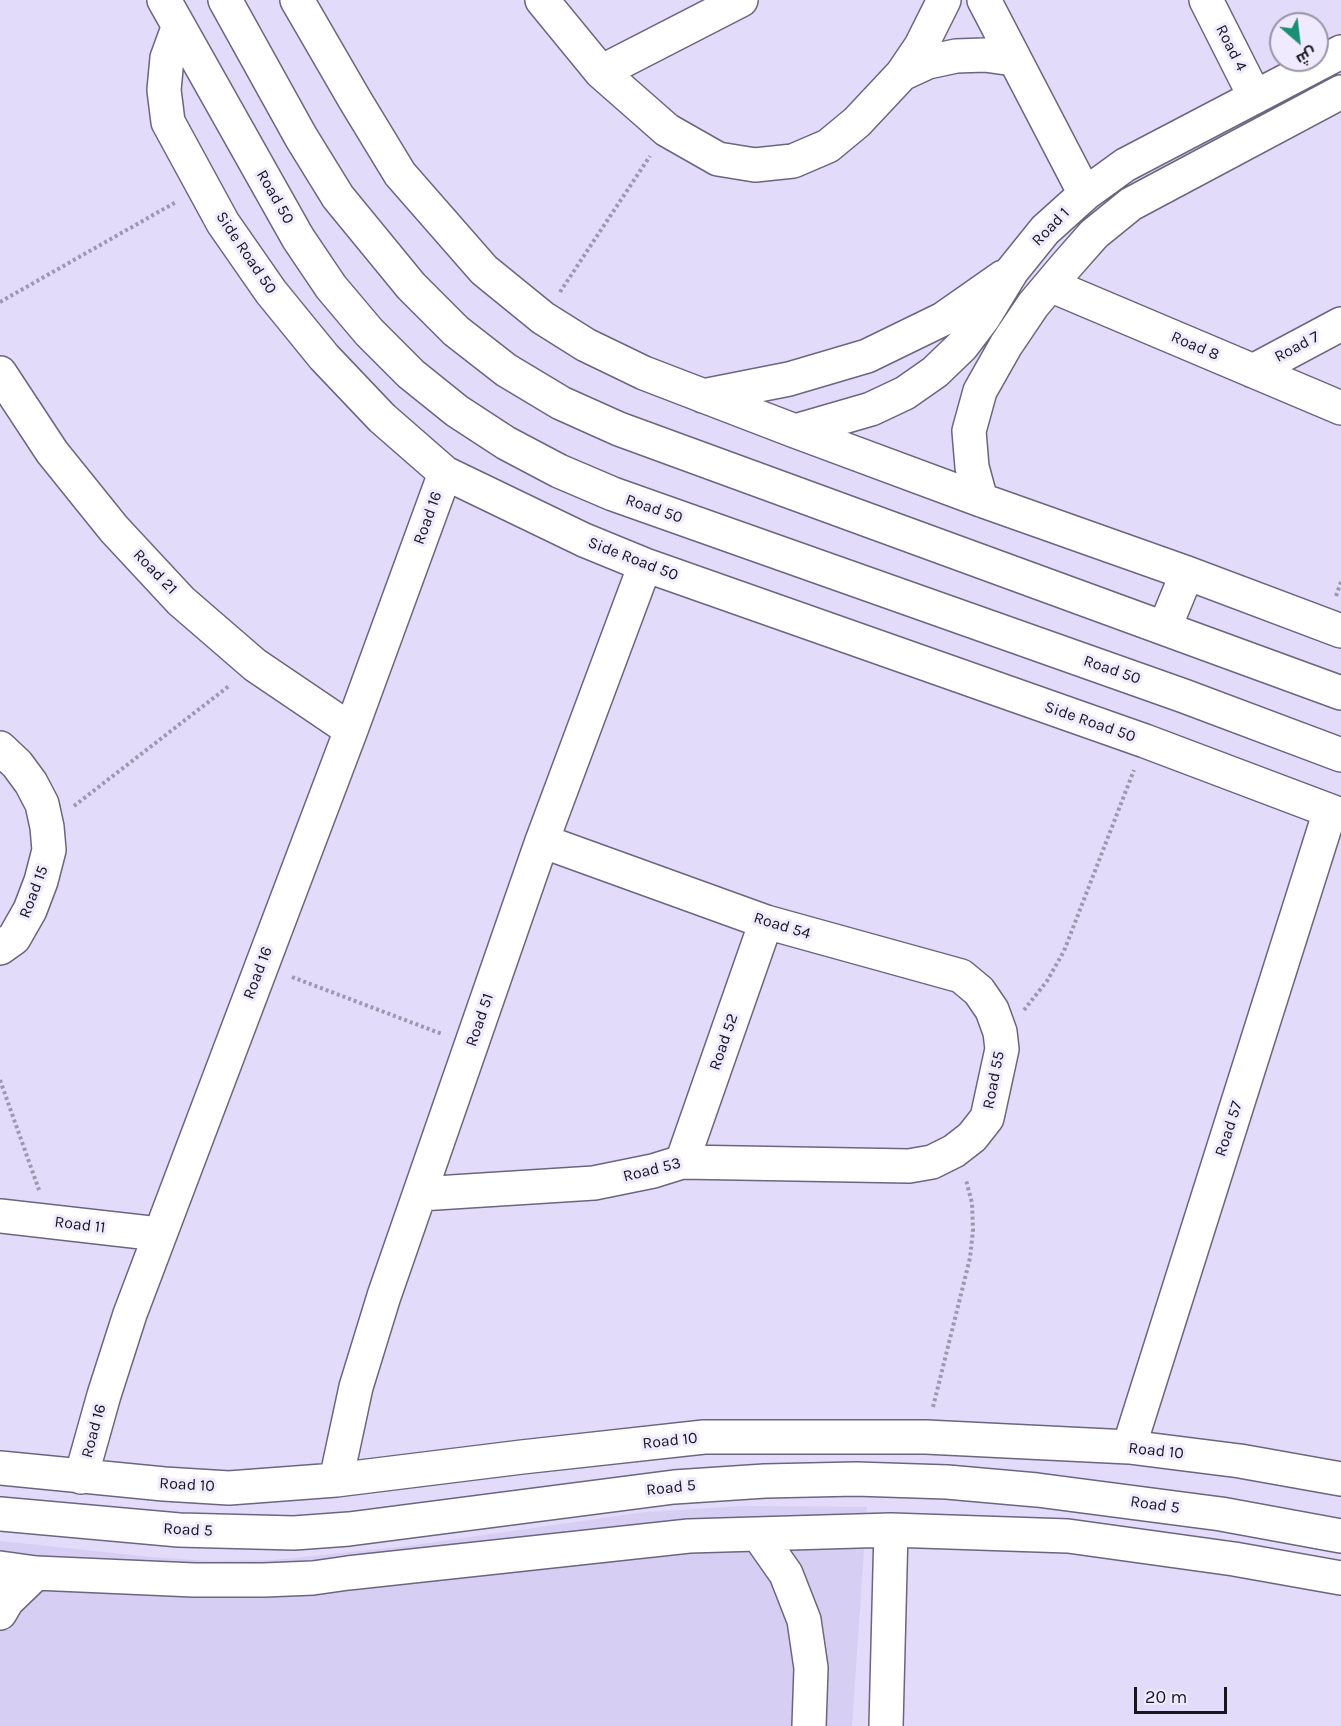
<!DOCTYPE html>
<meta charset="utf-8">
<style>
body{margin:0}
#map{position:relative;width:1341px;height:1726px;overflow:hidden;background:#e3dbfa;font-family:Karla,Cairo,sans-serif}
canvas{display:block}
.north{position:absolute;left:1269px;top:12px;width:60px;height:60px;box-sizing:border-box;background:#efeafd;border:2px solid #9995a4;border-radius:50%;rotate:152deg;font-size:16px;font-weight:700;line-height:24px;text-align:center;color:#17151f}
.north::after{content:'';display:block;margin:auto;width:21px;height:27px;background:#198f73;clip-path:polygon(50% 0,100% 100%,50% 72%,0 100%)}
.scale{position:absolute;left:1134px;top:1687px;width:93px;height:27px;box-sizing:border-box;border:3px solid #17151f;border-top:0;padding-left:8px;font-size:18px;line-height:21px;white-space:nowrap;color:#17151f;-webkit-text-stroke:4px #efeafd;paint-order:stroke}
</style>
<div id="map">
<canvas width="1341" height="1726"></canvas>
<div class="north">ش</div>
<div class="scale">20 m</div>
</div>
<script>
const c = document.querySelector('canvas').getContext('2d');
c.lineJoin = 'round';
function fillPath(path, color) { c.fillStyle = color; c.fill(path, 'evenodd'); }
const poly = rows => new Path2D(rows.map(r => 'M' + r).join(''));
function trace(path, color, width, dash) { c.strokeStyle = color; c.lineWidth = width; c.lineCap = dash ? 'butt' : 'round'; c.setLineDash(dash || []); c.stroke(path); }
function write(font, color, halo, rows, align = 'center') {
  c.font = font + ' Karla,sans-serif'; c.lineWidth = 6; c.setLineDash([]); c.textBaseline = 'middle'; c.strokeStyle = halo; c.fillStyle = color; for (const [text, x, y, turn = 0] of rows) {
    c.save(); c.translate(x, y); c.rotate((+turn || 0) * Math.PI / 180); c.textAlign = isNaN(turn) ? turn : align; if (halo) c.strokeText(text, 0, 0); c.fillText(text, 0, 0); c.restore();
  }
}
fillPath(poly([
 [744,1506,867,1507,852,1726,0,1726,0,1541,151,1557,210,1561,274,1560,407,1546,645,1512]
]), '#d7cef4');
const minor = poly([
 [164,0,298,238,331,287,369,332,411,374,457,411,506,443,559,471,613,494,1184,696,1341,755],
 [225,0,301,137,338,197,411,286,456,331,506,370,561,403,619,429,1341,693],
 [297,0,355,100,400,174,484,270,543,318,586,345,644,373,795,431,981,500,1187,573,1341,631],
 [542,0,601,72,667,130,718,159,755,165,793,161,828,146,857,122,902,74,921,46,944,0],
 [984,0,1085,194],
 [1206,0,1255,97],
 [178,28,167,58,164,90,168,122,223,223,271,292,324,357,382,418,445,473,584,540,645,565,1145,741,1341,815],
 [601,72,741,0],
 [902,74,928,62,956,56,985,55,1013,59],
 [1050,285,1341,408],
 [1253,371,1341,324],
 [0,373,52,452,114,529,181,601,255,665,351,730],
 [703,396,789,379,867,356,943,319,1003,277],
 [795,431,871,409,905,393,935,372,962,346,984,317,1012,271,1045,230,1085,194,1125,165,1341,52],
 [981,500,972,467,969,431,980,391,1006,345,1033,305,1065,267,1094,234,1131,204,1341,92],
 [1165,627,1187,573],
 [0,748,17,764,31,783,42,804,47,827,49,850,41,881,30,910,14,938,0,948],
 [682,1162,766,922],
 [420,1194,594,1183,653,1171,682,1162,909,1166,932,1162,954,1151,972,1137,987,1118,1002,1049,1000,1032,992,1010,979,991,961,976,766,922,542,841],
 [0,1216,159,1234],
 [1129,1447,1330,811],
 [0,1468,164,1484,229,1488,336,1480,522,1457,704,1437,926,1437,1129,1447,1240,1461,1341,1479],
 [81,1477,104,1395,130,1314,351,730,445,473],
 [336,1480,356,1387,384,1296,542,841,645,565],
 [0,1514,179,1530,294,1533,349,1529,674,1487,765,1481,856,1479,947,1482,1037,1490,1221,1514,1341,1536],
 [758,1534,786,1574,804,1620,811,1668,809,1726],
 [0,1568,36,1573,194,1580,264,1580,313,1578,348,1573,689,1536,891,1530,1068,1536,1234,1559,1341,1578],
 [0,1613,7,1601,36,1573],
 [886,1726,891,1530]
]);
trace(minor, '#6b657f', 36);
trace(poly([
 [560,292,650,156],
 [0,302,176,202],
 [1336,596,1341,582],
 [74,806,229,686],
 [292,977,442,1034],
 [1024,1010,1047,981,1064,951,1134,770],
 [0,1080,39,1190],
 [933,1407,970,1258,973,1230,972,1203,966,1180]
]), '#9d97af', 4, [3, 3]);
trace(minor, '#fff', 33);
write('16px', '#17151f', '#efeafd', [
 ["Road 4",1231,48,63],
 ["Road 50",275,197,60],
 ["Road 1",1051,227,-46],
 ["Side Road 50",246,253,56],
 ["Road 8",1195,346,23],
 ["Road 7",1297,347,-28],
 ["Road 50",654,509,19],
 ["Road 16",428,518,-70],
 ["Side Road 50",633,559,21],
 ["Road 21",155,572,46],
 ["Road 50",1112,670,19],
 ["Side Road 50",1090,722,19],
 ["Road 15",34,892,-69],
 ["Road 54",782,926,17],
 ["Road 16",258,973,-69],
 ["Road 51",480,1020,-71],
 ["Road 52",724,1042,-71],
 ["Road 55",994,1080,-79],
 ["Road 57",1229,1129,-72],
 ["Road 53",652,1170,-14],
 ["Road 11",80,1225,7],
 ["Road 16",94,1431,-75],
 ["Road 10",670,1441,-6],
 ["Road 10",1156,1451,6],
 ["Road 10",187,1485,3],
 ["Road 5",671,1488,-6],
 ["Road 5",1155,1505,8],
 ["Road 5",188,1530,3]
]);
</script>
